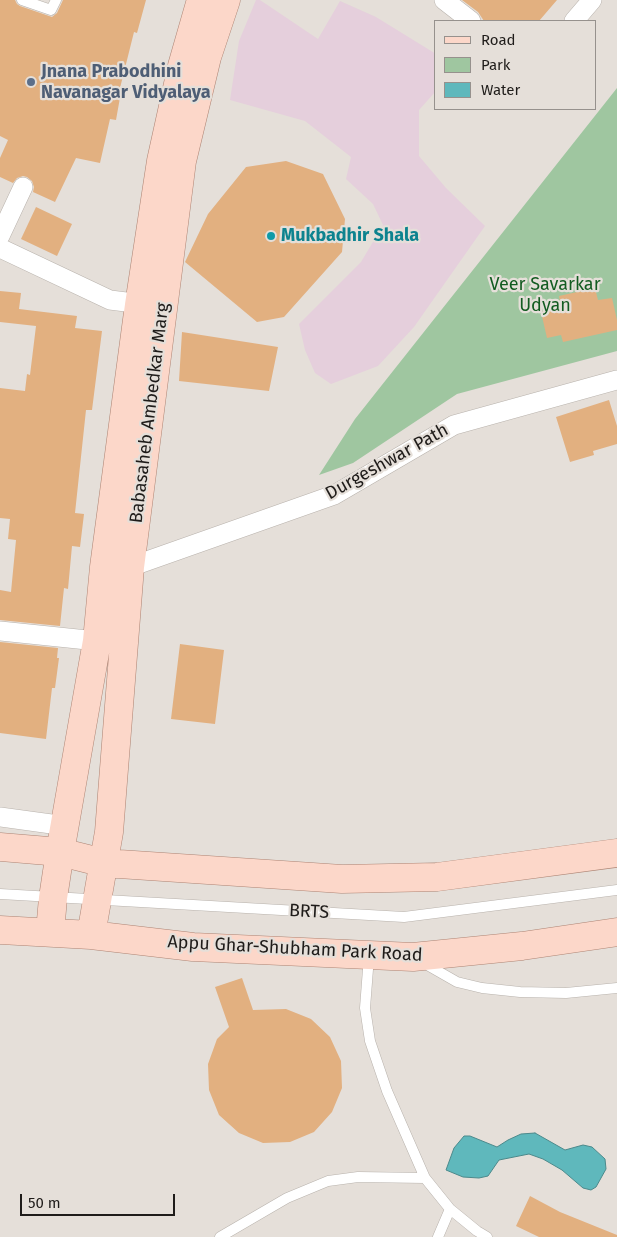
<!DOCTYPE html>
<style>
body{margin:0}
#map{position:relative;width:617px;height:1237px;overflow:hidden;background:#e5dfd9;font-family:"Fira Sans",sans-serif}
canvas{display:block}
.legend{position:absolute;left:434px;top:20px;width:162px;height:90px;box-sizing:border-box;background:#e5dfd9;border:1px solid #96918d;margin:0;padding:6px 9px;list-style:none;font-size:15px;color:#1f1c1a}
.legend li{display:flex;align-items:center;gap:10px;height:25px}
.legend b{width:25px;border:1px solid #96918d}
.scale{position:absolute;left:20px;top:1194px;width:155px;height:22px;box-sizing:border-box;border:2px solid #1f1c1a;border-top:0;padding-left:6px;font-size:15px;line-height:18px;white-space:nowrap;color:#1f1c1a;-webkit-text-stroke:4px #e5dfd9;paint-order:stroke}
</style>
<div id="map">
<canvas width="617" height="1237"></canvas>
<ul class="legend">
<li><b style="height:6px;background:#fcd7c9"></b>Road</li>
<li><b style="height:14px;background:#9fc6a0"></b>Park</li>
<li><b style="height:14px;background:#5fb8bc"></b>Water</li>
</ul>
<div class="scale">50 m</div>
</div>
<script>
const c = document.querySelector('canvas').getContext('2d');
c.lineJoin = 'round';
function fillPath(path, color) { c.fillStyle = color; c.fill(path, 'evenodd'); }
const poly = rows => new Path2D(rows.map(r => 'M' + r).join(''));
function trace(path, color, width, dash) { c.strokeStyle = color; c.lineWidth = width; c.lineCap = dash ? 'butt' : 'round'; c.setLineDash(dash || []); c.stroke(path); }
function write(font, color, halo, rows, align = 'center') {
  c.font = font + ' "Fira Sans",sans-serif'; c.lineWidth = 4.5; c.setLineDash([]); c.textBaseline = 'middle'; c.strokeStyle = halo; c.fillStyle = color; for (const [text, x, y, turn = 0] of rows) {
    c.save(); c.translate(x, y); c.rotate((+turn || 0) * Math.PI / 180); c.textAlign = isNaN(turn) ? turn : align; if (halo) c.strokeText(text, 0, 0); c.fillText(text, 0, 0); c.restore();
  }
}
fillPath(poly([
 [256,0,260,0,318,39,340,1,376,17,436,54,436,91,419,110,419,156,446,188,485,226,414,327,378,366,331,384,315,373,305,350,299,324,361,262,383,225,373,204,346,179,351,157,305,121,230,100,239,41]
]), '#e5cfdc');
fillPath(poly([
 [617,88,617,351,457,394,353,463,319,475,355,419]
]), '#9fc6a0');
const water = poly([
 [535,1133,565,1150,583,1145,592,1147,605,1159,606,1169,596,1187,591,1190,583,1188,562,1170,543,1159,529,1154,499,1160,488,1176,479,1178,463,1177,446,1170,454,1148,464,1136,470,1136,497,1147,508,1140,521,1134,535,1133]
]);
fillPath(water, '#5fb8bc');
trace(water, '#4c898b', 1);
fillPath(poly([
 [0,0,15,0,17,4,20,6,52,17,57,13,63,0,146,0,137,33,134,32,119,92,121,92,116,120,110,119,100,163,76,158,55,202,33,192,34,187,32,181,27,177,23,176,17,178,13,183,0,177,0,158,8,140,0,136],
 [462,0,557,0,539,21,484,21,478,12],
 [286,161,323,174,345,219,342,252,284,317,257,322,185,262,208,214,246,167],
 [36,207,72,224,57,256,21,239],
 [595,288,598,300,612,298,617,320,617,330,563,342,561,335,547,338,541,312,561,307,559,296],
 [0,291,21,293,19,309,77,316,75,328,102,331,92,410,86,410,75,513,84,514,80,547,72,546,68,589,64,588,60,626,0,620,0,590,11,592,16,540,8,539,10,519,0,518,0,388,25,391,27,374,30,375,36,326,0,322],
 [182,332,278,347,269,391,179,381],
 [609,400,617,426,617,444,593,451,594,455,570,462,556,417],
 [0,642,58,648,57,658,59,658,55,688,52,688,46,739,0,733],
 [180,644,224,650,215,724,171,719],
 [242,978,253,1010,286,1009,311,1019,330,1037,341,1061,342,1088,332,1112,314,1132,290,1142,263,1143,239,1133,219,1115,209,1090,208,1064,217,1039,229,1027,215,987],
 [530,1196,560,1212,617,1235,617,1237,539,1237,516,1226]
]), '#e2b080');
const service = poly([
 [22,0,51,10,56,0],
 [0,894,404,917,617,890],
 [369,956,365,1008,370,1041,387,1091,425,1178,450,1209,477,1231,487,1237],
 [422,962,457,982,482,988,520,992,566,993,617,988],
 [220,1237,287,1198,328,1181,358,1177,425,1178],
 [438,1237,450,1209]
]);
const minor = poly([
 [444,0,471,21],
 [574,21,592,0],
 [0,236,23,187],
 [0,248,110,300,150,305],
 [121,567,130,567,334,495,454,425,617,380],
 [0,631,97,641],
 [0,817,66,826]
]);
const primary = poly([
 [0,847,60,852,104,863,342,879,437,877,617,853],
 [0,930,91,935,193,947,413,957,522,946,617,932],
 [50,932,53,898,60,852,97,641,104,567,139,305,161,161,182,66,201,0],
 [91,935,109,832,130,567,182,161,207,57,226,0]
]);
trace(service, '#b8b2ac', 11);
trace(minor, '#b8b2ac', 20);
trace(primary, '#ad8474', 29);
trace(service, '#fff', 10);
trace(minor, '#fff', 19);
trace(primary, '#fcd7c9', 28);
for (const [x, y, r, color] of [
 [31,82,5,"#5c6f8a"],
 [271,236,5,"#0f9aa8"]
]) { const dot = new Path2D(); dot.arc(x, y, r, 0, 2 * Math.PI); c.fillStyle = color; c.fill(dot); trace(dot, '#e5dfd9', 2); }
write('bold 18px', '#4e5e75', '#e5dfd9', [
 ["Jnana Prabodhini",41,72],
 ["Navanagar Vidyalaya",41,93]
], 'left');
write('bold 18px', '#0d838f', '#e5dfd9', [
 ["Mukbadhir Shala",281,236]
], 'left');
write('18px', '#135c21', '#e5dfd9', [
 ["Veer Savarkar",545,285],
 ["Udyan",545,306]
]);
write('18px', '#1f1c1a', '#e5dfd9', [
 ["Babasaheb Ambedkar Marg",150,413,-83],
 ["Durgeshwar Path",387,462,-29],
 ["BRTS",309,912,3],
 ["Appu Ghar-Shubham Park Road",295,949,3]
]);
</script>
